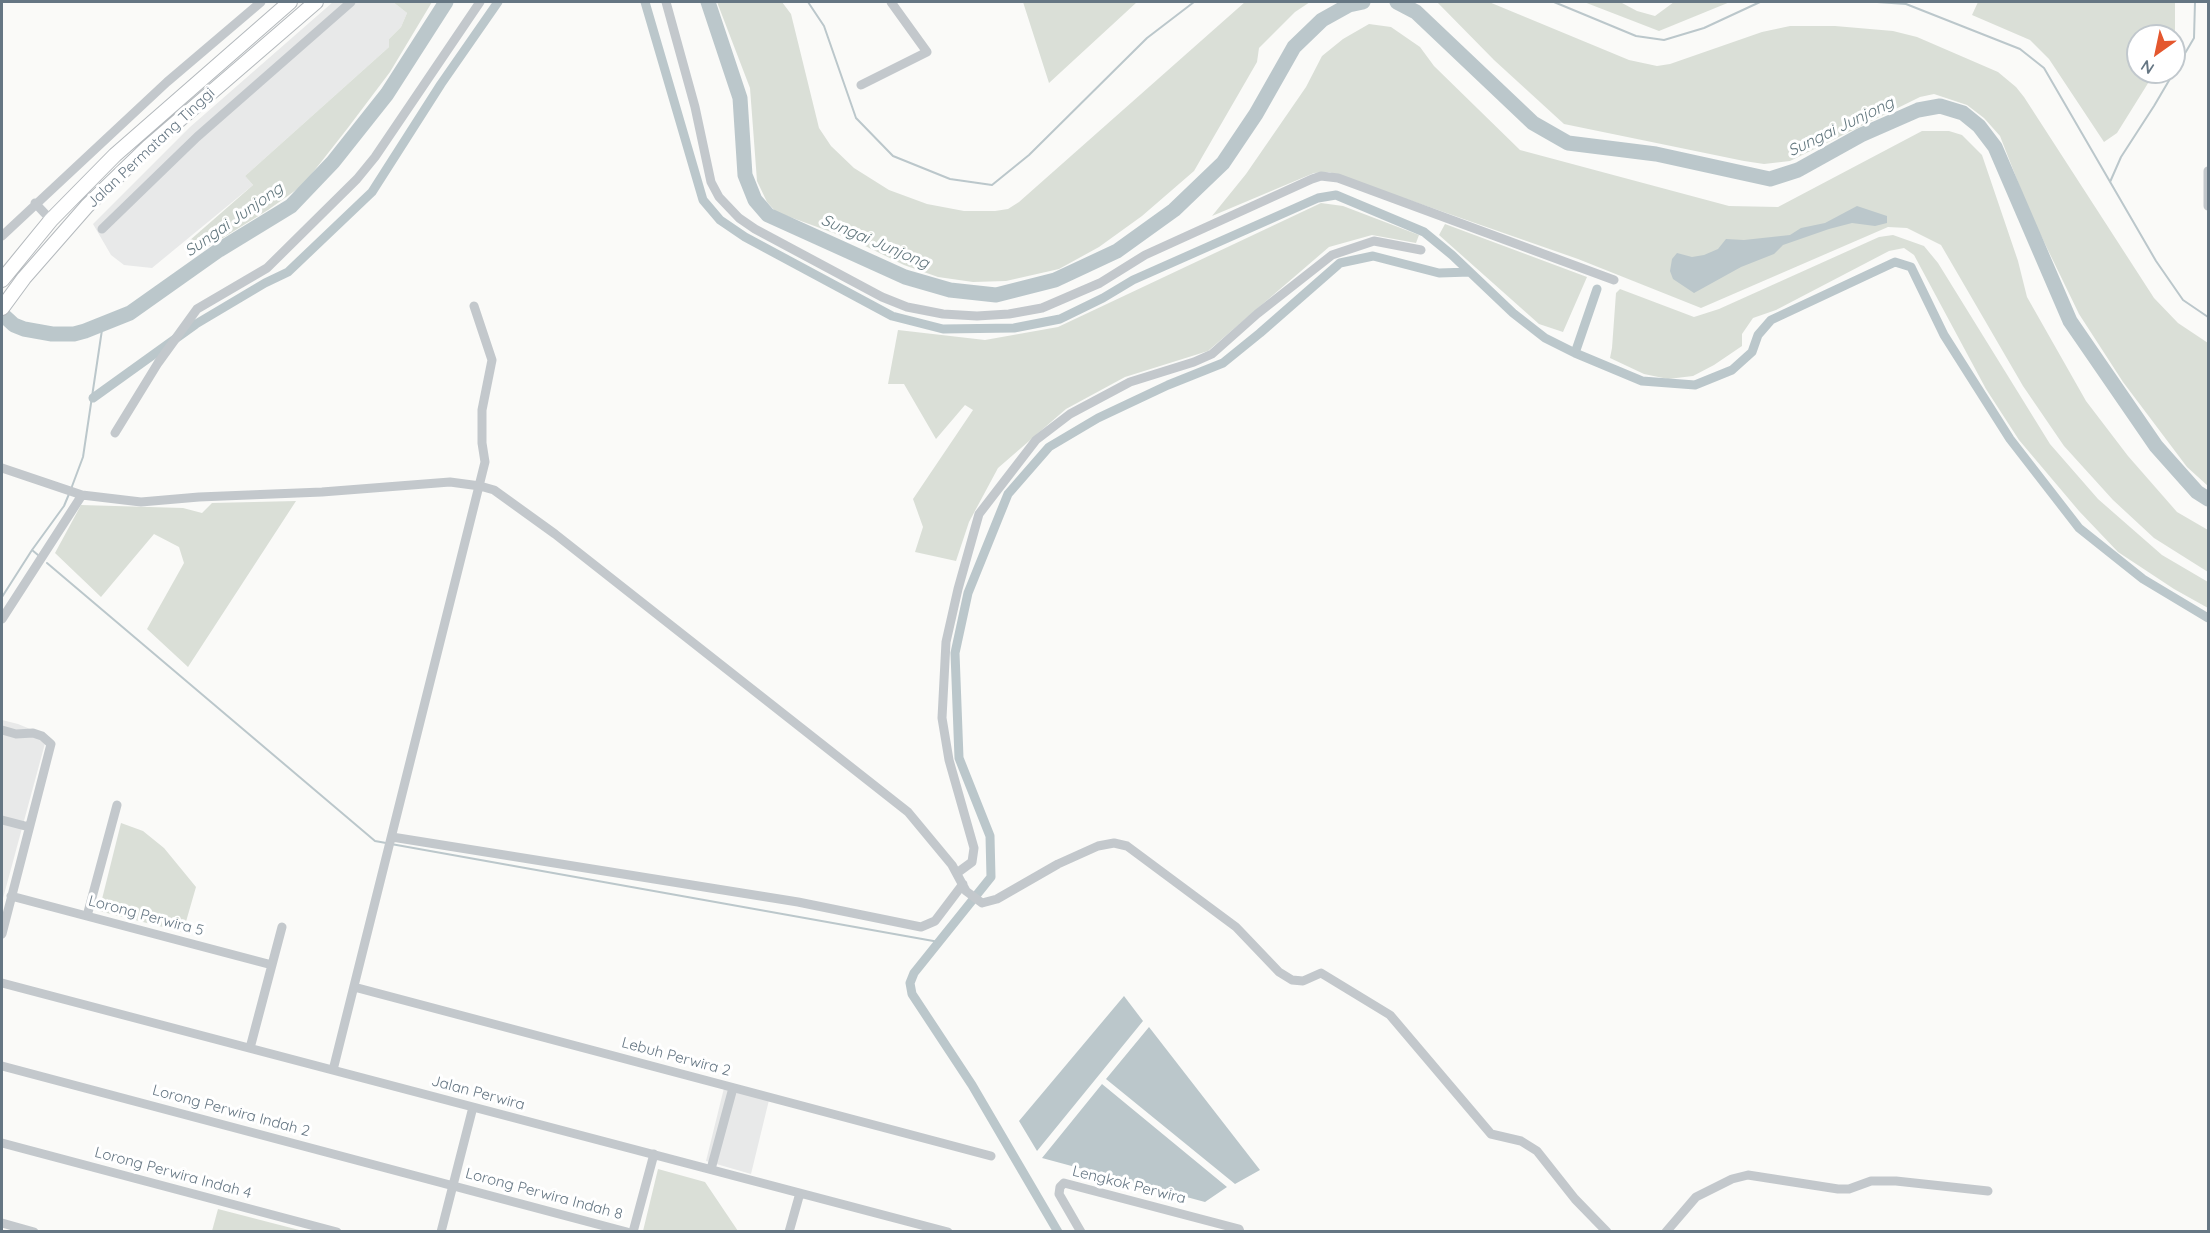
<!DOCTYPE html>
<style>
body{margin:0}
#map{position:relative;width:2210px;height:1233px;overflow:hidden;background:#fafaf8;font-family:Quicksand,sans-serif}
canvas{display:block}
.frame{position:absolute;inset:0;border:3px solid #657683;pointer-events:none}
.north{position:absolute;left:2126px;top:24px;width:60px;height:60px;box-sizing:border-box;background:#fff;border:2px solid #c1c8cd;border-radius:50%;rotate:213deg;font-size:16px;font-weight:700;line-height:24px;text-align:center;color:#657683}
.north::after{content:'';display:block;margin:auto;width:21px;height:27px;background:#e4572e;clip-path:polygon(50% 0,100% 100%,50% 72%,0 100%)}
</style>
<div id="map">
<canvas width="2210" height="1233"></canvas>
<div class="frame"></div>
<div class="north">N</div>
</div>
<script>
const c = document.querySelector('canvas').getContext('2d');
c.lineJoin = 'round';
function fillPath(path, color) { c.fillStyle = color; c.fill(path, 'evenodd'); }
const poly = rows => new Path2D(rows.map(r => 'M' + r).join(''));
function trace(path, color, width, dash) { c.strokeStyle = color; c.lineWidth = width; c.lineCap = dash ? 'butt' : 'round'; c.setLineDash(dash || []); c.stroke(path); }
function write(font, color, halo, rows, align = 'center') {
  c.font = font + ' Quicksand,sans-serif'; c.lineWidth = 6; c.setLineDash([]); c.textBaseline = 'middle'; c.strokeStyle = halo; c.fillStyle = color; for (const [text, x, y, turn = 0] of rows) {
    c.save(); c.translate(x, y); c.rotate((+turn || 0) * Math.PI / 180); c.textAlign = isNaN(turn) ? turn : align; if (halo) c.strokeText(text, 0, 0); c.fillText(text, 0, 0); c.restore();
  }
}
fillPath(poly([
 [333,2,393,2,407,13,401,27,389,39,389,47,245,176,253,185,152,268,124,265,111,255,93,224,190,127],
 [2,720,18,724,47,736,2,902],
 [724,1088,769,1100,751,1174,706,1161]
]), '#e8e9e9');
fillPath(poly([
 [393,2,432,2,390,72,347,129,303,185,268,210,200,252,189,241,253,185,245,176,389,47,389,39,401,27,407,13],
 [717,2,782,2,791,14,819,128,831,146,854,168,889,190,927,204,964,211,995,211,1008,209,1019,202,1245,2,1310,2,1295,12,1259,48,1257,62,1194,171,1142,216,1099,247,1059,269,1006,281,973,282,938,277,904,265,853,240,776,212,767,202,757,181,750,88],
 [1023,2,1137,2,1049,83],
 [1437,2,1489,2,1629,60,1657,66,1670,64,1762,32,1790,26,1835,26,1893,31,1917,37,1998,72,2016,87,2024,97,2154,298,2178,323,2208,343,2208,486,2187,467,2123,382,2079,314,2030,213,2000,136,1984,118,1967,105,1934,94,1920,97,1790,161,1764,164,1744,161,1564,124,1494,60],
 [1584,2,1614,2,1622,3,1637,11,1655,16,1674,2,1730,2,1659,31],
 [1978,2,2175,2,2175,33,2174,36,2138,36,2138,72,2155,72,2117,133,2104,142,2049,59,2030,40,1972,15],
 [1369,24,1391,27,1420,47,1434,66,1520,150,1729,206,1778,207,1922,131,1949,131,1962,135,1982,155,2018,261,2027,297,2086,401,2128,456,2177,512,2208,530,2208,572,2154,538,2113,500,2064,446,2023,386,1941,245,1907,228,1888,227,1701,308,1578,259,1329,172,1314,173,1212,216,1246,174,1306,87,1322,56,1343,39],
 [1321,203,1343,206,1419,235,1416,243,1372,235,1329,247,1208,351,1125,377,1066,409,998,468,969,522,956,561,915,552,923,527,913,499,973,410,965,405,936,439,904,384,888,384,898,330,985,340,1058,327],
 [1445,224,1587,277,1563,332,1539,324,1439,235],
 [1893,235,1924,246,1938,263,2050,444,2098,499,2162,555,2208,582,2208,608,2174,589,2118,552,2079,511,2019,440,1986,389,1914,255,1904,248,1889,251,1776,310,1753,318,1742,334,1742,346,1714,365,1693,376,1668,379,1644,374,1610,358,1612,348,1616,293,1620,289,1694,317,1719,309,1879,237],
 [296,501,188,667,147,629,184,563,179,547,154,534,101,597,55,553,81,505,183,508,202,513,212,503],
 [121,823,143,831,164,848,196,887,183,932,99,911],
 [658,1169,705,1182,738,1231,643,1231],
 [218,1209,303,1231,212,1231]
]), '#dadfd7');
fillPath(poly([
 [1857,206,1887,216,1887,223,1875,226,1852,223,1829,229,1783,245,1774,254,1741,267,1694,293,1673,279,1670,271,1672,259,1677,253,1692,257,1704,255,1718,249,1726,239,1744,240,1790,235,1801,228,1825,223],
 [1124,996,1143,1021,1037,1151,1019,1121],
 [1149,1027,1260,1170,1235,1184,1106,1079],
 [1102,1084,1227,1187,1205,1202,1042,1158]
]), '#bbc7cb');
trace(poly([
 [808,2,824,26,856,118,893,156,950,179,992,185,1029,155,1147,38,1194,2],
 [1554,2,1636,36,1664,40,1704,28,1760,2],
 [1877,2,1906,4,2020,49,2044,68,2156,261,2183,300,2208,317],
 [2110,182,2121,157,2154,106,2194,38,2195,2],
 [71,489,83,457,103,323],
 [32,550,38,555],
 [47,563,375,841,386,843],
 [2,597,32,550,64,506,69,494],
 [391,844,939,942]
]), '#bbc7cb', 2);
trace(poly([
 [645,2,703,200,720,220,745,237,892,316,943,329,1014,328,1060,319,1103,298,1133,280,1318,198,1336,195,1424,232,1452,255,1513,313,1545,338,1575,353,1642,381,1695,385,1732,370,1752,352,1758,335,1771,320,1895,262,1911,267,1944,335,2010,439,2079,528,2143,579,2208,618],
 [1575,353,1597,289],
 [93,398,196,324,265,283,288,272,372,192,441,84,498,2],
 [1058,1232,972,1085,912,994,910,983,914,973,991,877,990,836,959,758,955,653,968,593,1008,494,1049,447,1098,418,1168,385,1223,363,1260,333,1340,263,1373,256,1439,273,1470,272]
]), '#bbc7cb', 9);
trace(poly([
 [708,2,740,98,745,175,755,200,768,215,905,277,950,290,996,295,1055,280,1117,251,1174,210,1223,163,1256,114,1294,47,1322,20,1349,5,1363,2],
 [1397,2,1416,12,1533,123,1568,143,1656,154,1770,179,1798,170,1861,135,1918,110,1940,106,1963,113,1979,126,1995,147,2070,321,2156,446,2197,492,2208,499],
 [2,314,14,325,24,329,52,334,74,334,85,331,130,313,219,250,291,206,333,162,387,94,446,2]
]), '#bbc7cb', 15);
const highway = poly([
 [2,280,51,220,115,155,290,2],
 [2,308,24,278,87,206,148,147,316,2]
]);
trace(highway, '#b4b9bd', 16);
trace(poly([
 [666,2,695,107,711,182,719,197,739,218,755,229,882,297,907,307,943,314,977,316,1009,314,1042,308,1100,283,1145,255,1312,179,1321,176,1338,178,1614,280],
 [861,85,927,52,891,2],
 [2208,171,2208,206],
 [35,203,51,220],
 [102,229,197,137,351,2],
 [2,236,167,82,261,2],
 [115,433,158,363,197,309,267,268,357,179,375,157,480,2],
 [2,468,82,495,141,502,199,497,322,492,450,482,480,486,494,490,555,534,908,812,952,865,966,891,982,903,997,899,1058,864,1098,846,1114,843,1127,846,1236,927,1279,972,1292,980,1303,981,1321,973,1390,1015,1491,1134,1521,1141,1537,1151,1575,1199,1607,1232],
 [2,619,82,495],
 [2,730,16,734,33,733,42,736,51,744,2,934],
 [2,820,29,827],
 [392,837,798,902,921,927,935,921,963,884],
 [957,873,972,862,974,848,949,760,942,718,946,642,958,589,979,514,1036,440,1070,414,1130,382,1194,362,1212,354,1257,314,1332,255,1374,241,1421,250],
 [11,896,272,965],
 [87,916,117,805],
 [2,983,948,1232],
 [354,987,991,1156],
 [250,1048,282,927],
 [2,1066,627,1232],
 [333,1070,485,462,482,443,482,410,492,360,474,306],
 [2,1143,337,1232],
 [711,1169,733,1088],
 [2,1223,34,1232],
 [441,1232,473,1107],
 [633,1232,654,1154],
 [789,1232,800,1193],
 [1081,1232,1059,1194,1060,1187,1064,1183,1239,1229,1240,1232],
 [1666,1232,1696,1197,1732,1179,1748,1175,1838,1189,1849,1189,1871,1181,1896,1181,1988,1191]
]), '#c3c8cc', 9);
trace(highway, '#fff', 14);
write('15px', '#657683', '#fff', [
 ["Jalan Permatang Tinggi",151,148,-43],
 ["Lorong Perwira 5",146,916,15],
 ["Lebuh Perwira 2",676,1057,15],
 ["Jalan Perwira",478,1093,15],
 ["Lorong Perwira Indah 2",231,1111,15],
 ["Lorong Perwira Indah 4",173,1173,15],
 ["Lengkok Perwira",1129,1185,14],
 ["Lorong Perwira Indah 8",544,1194,15]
]);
write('italic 16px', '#60757c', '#fff', [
 ["Sungai Junjong",1841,127,-26],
 ["Sungai Junjong",234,220,-35],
 ["Sungai Junjong",875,242,23]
]);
</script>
